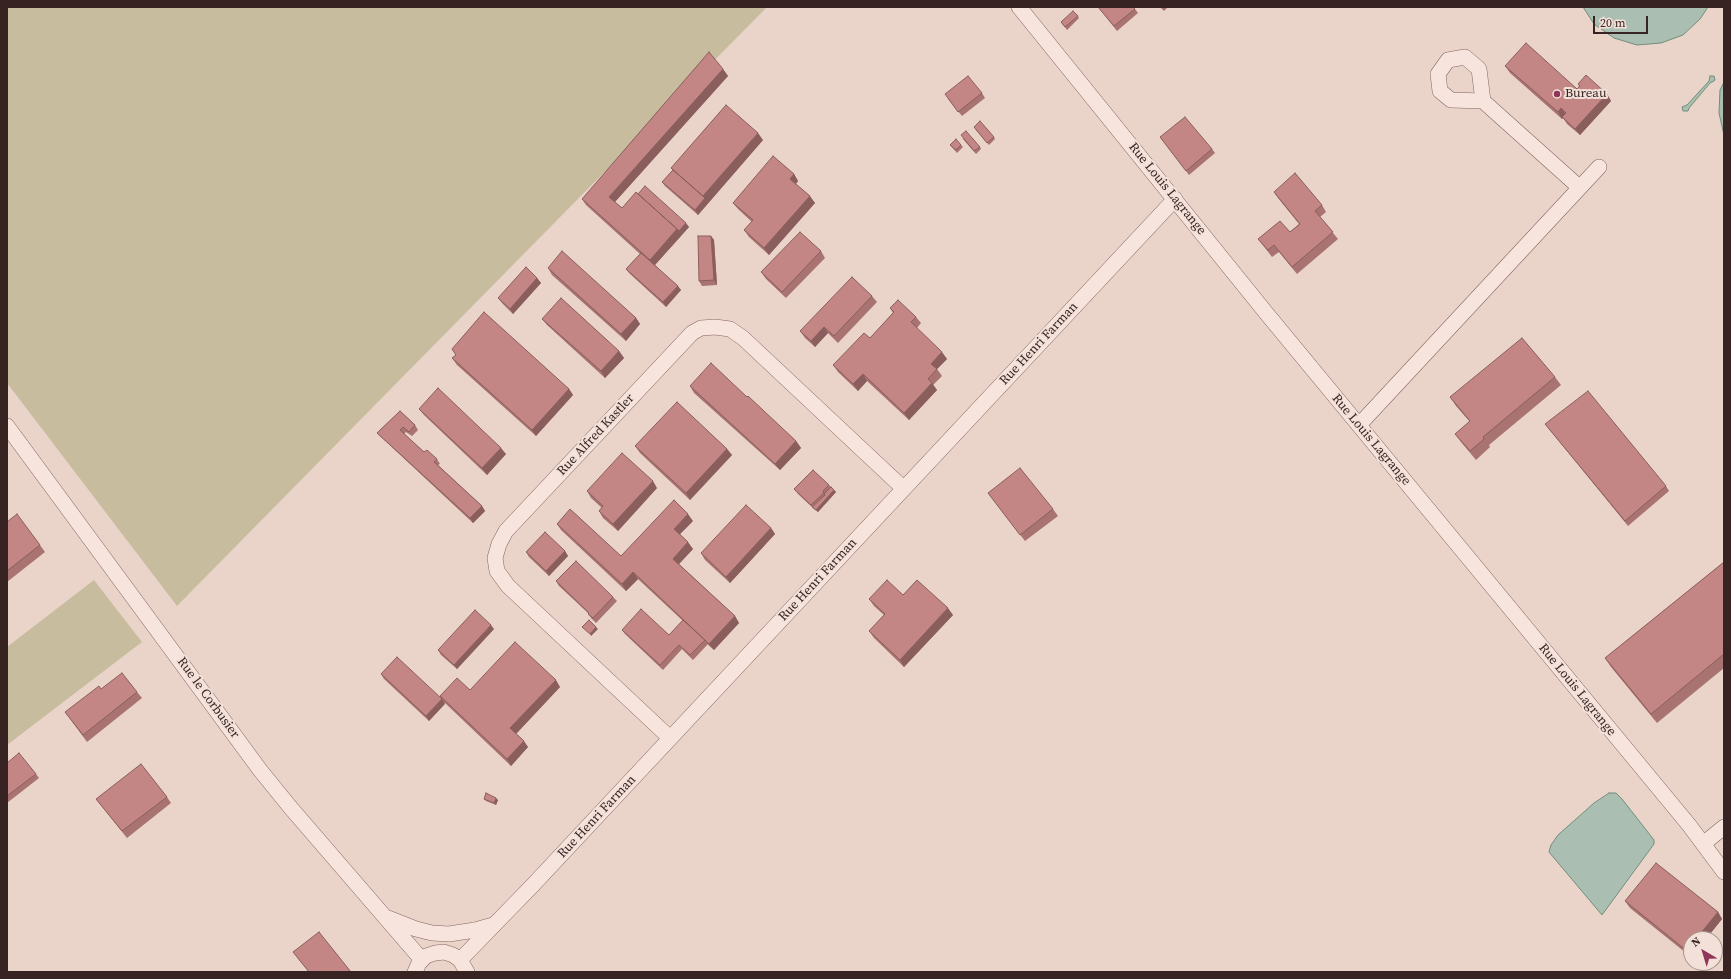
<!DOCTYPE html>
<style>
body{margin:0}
#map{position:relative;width:1731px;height:979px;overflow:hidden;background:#ead4ca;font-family:"Source Serif 4",serif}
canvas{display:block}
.frame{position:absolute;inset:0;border:8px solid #372422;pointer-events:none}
.north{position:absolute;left:1683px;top:931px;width:40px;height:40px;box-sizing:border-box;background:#f3e1d9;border:1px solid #a89590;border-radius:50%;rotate:322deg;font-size:11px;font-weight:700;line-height:16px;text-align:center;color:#372422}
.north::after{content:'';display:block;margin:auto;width:14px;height:18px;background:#8e3659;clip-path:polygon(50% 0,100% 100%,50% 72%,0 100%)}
.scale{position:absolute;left:1593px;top:16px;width:55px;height:18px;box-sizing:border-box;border:2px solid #372422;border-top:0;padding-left:5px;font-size:12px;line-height:14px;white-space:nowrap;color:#372422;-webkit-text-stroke:3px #f3e1d9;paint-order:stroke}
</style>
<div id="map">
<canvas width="1731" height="979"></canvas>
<div class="frame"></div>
<div class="north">N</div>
<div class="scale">20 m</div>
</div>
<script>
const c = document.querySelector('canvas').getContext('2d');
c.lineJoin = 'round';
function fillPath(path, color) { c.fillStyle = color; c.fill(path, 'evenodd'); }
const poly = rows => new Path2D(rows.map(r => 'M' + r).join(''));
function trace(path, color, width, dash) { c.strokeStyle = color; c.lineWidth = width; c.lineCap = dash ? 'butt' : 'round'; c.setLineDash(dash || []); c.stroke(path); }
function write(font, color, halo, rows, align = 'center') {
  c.font = font + ' "Source Serif 4",serif'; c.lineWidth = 4; c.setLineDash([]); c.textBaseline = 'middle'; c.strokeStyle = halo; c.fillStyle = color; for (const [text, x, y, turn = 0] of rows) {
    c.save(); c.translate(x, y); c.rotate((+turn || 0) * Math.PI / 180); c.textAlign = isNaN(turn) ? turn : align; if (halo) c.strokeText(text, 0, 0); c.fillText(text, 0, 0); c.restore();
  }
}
fillPath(poly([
 [7,7,767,7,177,606,7,383],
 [94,580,142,642,7,745,7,647]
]), '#c8bc9f');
const water = poly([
 [1583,7,1708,7,1700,19,1683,35,1661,43,1637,45,1614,38,1594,24,1583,7],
 [1710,76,1714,76,1715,80,1714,81,1710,83,1689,108,1688,111,1683,111,1682,107,1687,105,1709,81,1710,76],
 [1724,82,1724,135,1719,113,1720,90,1724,82],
 [1609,793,1616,793,1622,799,1654,840,1654,844,1602,915,1549,852,1551,845,1558,835,1594,803,1609,793]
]);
fillPath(water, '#aabfb1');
trace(water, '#718d7b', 1);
const street = poly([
 [1019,7,1267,314,1689,825,1724,872],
 [1483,101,1451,100,1440,91,1438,74,1448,60,1465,57,1479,69,1483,101,1579,187],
 [1359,425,1599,167],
 [7,426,260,770,290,807,422,960],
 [670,738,508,586,497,571,495,558,499,544,506,531,692,333,701,328,715,327,730,329,743,338,903,488],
 [1703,844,1724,827],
 [388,918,416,929,432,933,449,934,475,930,493,925],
 [460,960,532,886,1175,199],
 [415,972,419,963,426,956,435,953,444,952,453,955,460,960,467,972]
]);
trace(street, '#856560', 16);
trace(street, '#f6e4dd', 15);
fillPath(poly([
 [1098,7,1135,9,1138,13,1117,31],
 [1160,7,1168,7,1164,11],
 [1078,16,1079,18,1067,30,1061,22],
 [1505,66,1577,89,1579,86,1578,84,1607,94,1611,101,1580,135,1567,124,1563,118,1562,119,1510,73],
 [723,69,728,76,615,202,622,208,638,194,689,227,655,265,681,290,666,307,629,273,626,269,640,254,586,205,582,199],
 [982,93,985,98,962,116,948,99],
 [975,129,994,137,995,139,989,145],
 [1160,137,1212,149,1215,153,1189,175],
 [962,138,980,147,981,149,976,154],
 [763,140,698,215,665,186,662,182,673,170,671,168],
 [950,145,961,145,963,147,957,153],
 [794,174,798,181,796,184,815,203,769,255,749,237,744,230,752,222,738,209,733,203],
 [1274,192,1322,205,1326,212,1320,217,1338,239,1297,274,1279,252,1272,257,1258,239,1290,232,1299,224,1278,198],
 [711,236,714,240,717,285,702,286,699,281],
 [821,251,825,258,786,298,766,279,761,272],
 [548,268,636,318,640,324,626,341,552,275],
 [537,278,541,283,513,314,502,303,498,298],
 [872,296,877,302,838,343,828,333,815,347,805,338,800,331],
 [890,308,916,317,921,323,917,328,947,359,937,369,942,376,933,385,937,390,909,420,867,381,858,391,838,372,833,365,870,338,893,313],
 [542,319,619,351,624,358,605,378,547,325],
 [456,355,569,389,573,395,536,436,457,365,452,358],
 [1555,377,1561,385,1489,445,1490,447,1476,460,1461,442,1455,434,1470,422,1456,406,1450,397],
 [690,386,747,397,796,441,801,448,780,470,694,393],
 [419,409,506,454,487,475,424,415],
 [400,411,415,425,418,430,412,436,406,432,404,434,424,452,437,459,440,464,438,465,482,506,485,511,473,523,381,437,377,433],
 [1545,424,1666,486,1669,491,1628,526],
 [635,446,727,449,732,455,690,500,640,453],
 [829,485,836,492,818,512,814,509,798,494,794,489],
 [657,488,618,531,603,518,599,511,602,508,591,498,587,491],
 [988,493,1053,509,1058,516,1025,541],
 [693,521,680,534,693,549,679,564,735,616,739,623,714,650,707,644,708,644,693,660,682,649,663,670,625,634,622,630,669,635,683,621,638,579,626,591,561,530,557,524,621,556],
 [7,522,40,545,45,552,7,582],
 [771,528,775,534,730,583,705,560,701,553],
 [565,551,568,556,549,576,529,557,526,552],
 [1724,562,1724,668,1657,723,1611,667,1605,658],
 [556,581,613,597,617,601,596,623,591,618,588,613,559,586],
 [903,595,953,615,904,667,874,638,869,631,884,615,874,606,869,599],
 [494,629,457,669,441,655,438,650],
 [381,674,441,699,440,696,470,690,560,687,516,734,528,747,511,766,445,703,429,721,384,679],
 [137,692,142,698,87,742,65,712],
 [7,763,36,774,39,778,7,803],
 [167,797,171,803,127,838,96,799],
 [484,799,498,800,496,805,486,801],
 [1625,901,1718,912,1722,919,1706,939,1691,939,1691,957,1630,908]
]), '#a97372');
fillPath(poly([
 [723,69,728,76,613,204,609,197],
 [1607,94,1611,101,1580,135,1575,129],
 [1561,108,1566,115,1562,119,1558,112],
 [758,133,763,140,698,215,695,210,705,198,703,196],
 [794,174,798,181,795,185,790,179],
 [810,196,815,203,769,255,764,248],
 [686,223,689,227,654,266,650,260,677,229],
 [711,236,714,240,717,285,714,280],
 [537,278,541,283,513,314,510,309],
 [678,286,681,290,666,307,663,302],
 [636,318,640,324,626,341,621,334],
 [824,327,828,333,815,347,811,341],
 [619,351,624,358,605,378,601,371],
 [942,352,947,359,936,370,931,364],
 [863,374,867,381,858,391,853,384],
 [932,383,937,390,909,420,904,413],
 [569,389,573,395,536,436,532,430],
 [796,441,801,448,780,470,775,464],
 [501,448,506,454,487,475,482,468],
 [727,449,732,455,690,500,686,493],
 [653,481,657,488,618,531,613,524],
 [834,490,836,492,818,512,816,510],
 [482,506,485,511,473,523,470,518],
 [688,514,693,521,678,536,674,529],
 [771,528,775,534,730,583,726,577],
 [688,542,693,549,678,565,673,559],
 [565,551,568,556,549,576,546,571],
 [633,572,638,579,626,591,622,584],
 [948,608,953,615,904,667,900,660],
 [735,616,739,623,714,650,709,644],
 [491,625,494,629,457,669,454,665],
 [596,627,598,629,591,636,590,634],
 [556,680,560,687,515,735,510,728],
 [442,699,445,704,429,721,426,716],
 [524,741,528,747,511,766,507,759],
 [496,798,498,800,496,805,494,803],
 [1718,912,1722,919,1706,939,1696,939],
 [1691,946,1691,957,1687,951]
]), '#895e5c');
const building = poly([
 [1098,7,1133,7,1135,9,1114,26,1098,7],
 [1073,11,1078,16,1065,27,1061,22,1073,11],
 [1526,43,1577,89,1580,86,1578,84,1586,75,1607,94,1575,129,1562,117,1566,113,1561,108,1558,112,1505,66,1526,43],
 [709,52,723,69,609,197,622,208,636,192,677,229,650,260,582,199,709,52],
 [968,76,982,93,958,112,945,94,968,76],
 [726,105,758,133,703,196,671,168,726,105],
 [1185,117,1212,149,1186,171,1160,137,1185,117],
 [980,121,994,137,987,143,974,127,980,121],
 [966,131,980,147,974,151,961,135,966,131],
 [956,139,961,145,956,150,950,145,956,139],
 [773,156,794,174,790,179,810,196,764,248,744,230,753,220,733,203,773,156],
 [673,170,705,198,695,210,662,182,673,170],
 [1295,173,1322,205,1315,211,1333,232,1292,267,1274,245,1268,250,1258,239,1280,221,1290,232,1300,224,1274,192,1295,173],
 [645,186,686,223,679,231,677,229,638,194,645,186],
 [800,232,821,251,782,292,761,272,800,232],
 [698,236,711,236,714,280,699,281,698,236],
 [562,251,636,318,621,334,548,268,562,251],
 [641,253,678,286,663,302,626,269,641,253],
 [526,267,537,278,510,309,498,298,526,267],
 [852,277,872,296,834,336,824,327,811,341,800,331,852,277],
 [561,298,619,351,601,371,542,319,561,298],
 [898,300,916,317,911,322,942,352,931,364,937,369,928,379,932,383,904,413,863,374,853,384,833,365,864,333,870,338,894,312,890,308,898,300],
 [484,312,569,389,532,430,452,358,456,355,452,349,484,312],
 [1522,338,1555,377,1483,437,1484,439,1470,451,1455,434,1470,421,1450,397,1522,338],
 [711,363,747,397,748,396,796,441,775,464,690,386,711,363],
 [438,388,501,448,482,468,419,409,438,388],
 [1588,391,1666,486,1625,521,1545,424,1588,391],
 [677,402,727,449,686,493,635,446,677,402],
 [400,411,415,425,409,432,403,427,400,430,424,452,427,450,437,459,434,462,482,506,470,518,377,433,400,411],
 [622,453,653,481,613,524,599,511,603,506,587,491,622,453],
 [1020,468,1053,509,1020,535,988,493,1020,468],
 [813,470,829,485,823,491,824,493,811,505,794,489,813,470],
 [831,487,834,490,816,510,812,507,825,495,824,494,831,487],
 [674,500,688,514,674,529,688,542,673,559,735,616,709,644,633,572,622,584,557,524,570,509,621,556,674,500],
 [746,505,771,528,726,577,701,553,746,505],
 [17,514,40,545,7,571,7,522,17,514],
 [545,532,565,551,546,571,526,552,545,532],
 [576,561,613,597,593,618,588,614,589,613,556,581,576,561],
 [1724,562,1724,654,1651,714,1605,658,1724,562],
 [887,580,903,595,917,580,948,608,900,660,869,631,885,614,869,599,887,580],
 [641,609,669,635,683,620,705,640,690,655,679,645,660,665,622,630,641,609],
 [475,610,491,625,454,665,438,650,475,610],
 [589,620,596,627,590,634,582,627,589,620],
 [515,642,556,680,510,728,524,741,507,759,440,696,457,678,470,690,515,642],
 [397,657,442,699,426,716,381,674,397,657],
 [122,673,137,692,83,735,65,712,99,686,101,689,122,673],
 [19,753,36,774,7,796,7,763,19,753],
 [141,764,167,797,122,831,96,799,141,764],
 [486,793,496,798,494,803,484,799,486,793],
 [1656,863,1718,912,1696,939,1691,939,1691,946,1687,951,1625,901,1656,863],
 [319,932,351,972,309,972,293,952,319,932]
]);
fillPath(building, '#c48684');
trace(building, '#895e5c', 1);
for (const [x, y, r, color] of [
 [1557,94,4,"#8e3659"]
]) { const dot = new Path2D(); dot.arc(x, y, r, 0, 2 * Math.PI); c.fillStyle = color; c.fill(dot); trace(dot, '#f3e1d9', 1.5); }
write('13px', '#372422', '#f3e1d9', [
 ["Bureau",1565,94]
], 'left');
write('13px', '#372422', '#f3e1d9', [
 ["Rue Louis Lagrange",1167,189,51],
 ["Rue Henri Farman",1039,344,-47],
 ["Rue Alfred Kastler",596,435,-47],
 ["Rue Louis Lagrange",1371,440,50],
 ["Rue Henri Farman",818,580,-47],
 ["Rue Louis Lagrange",1577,690,51],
 ["Rue le Corbusier",208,698,54],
 ["Rue Henri Farman",597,817,-47]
]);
</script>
